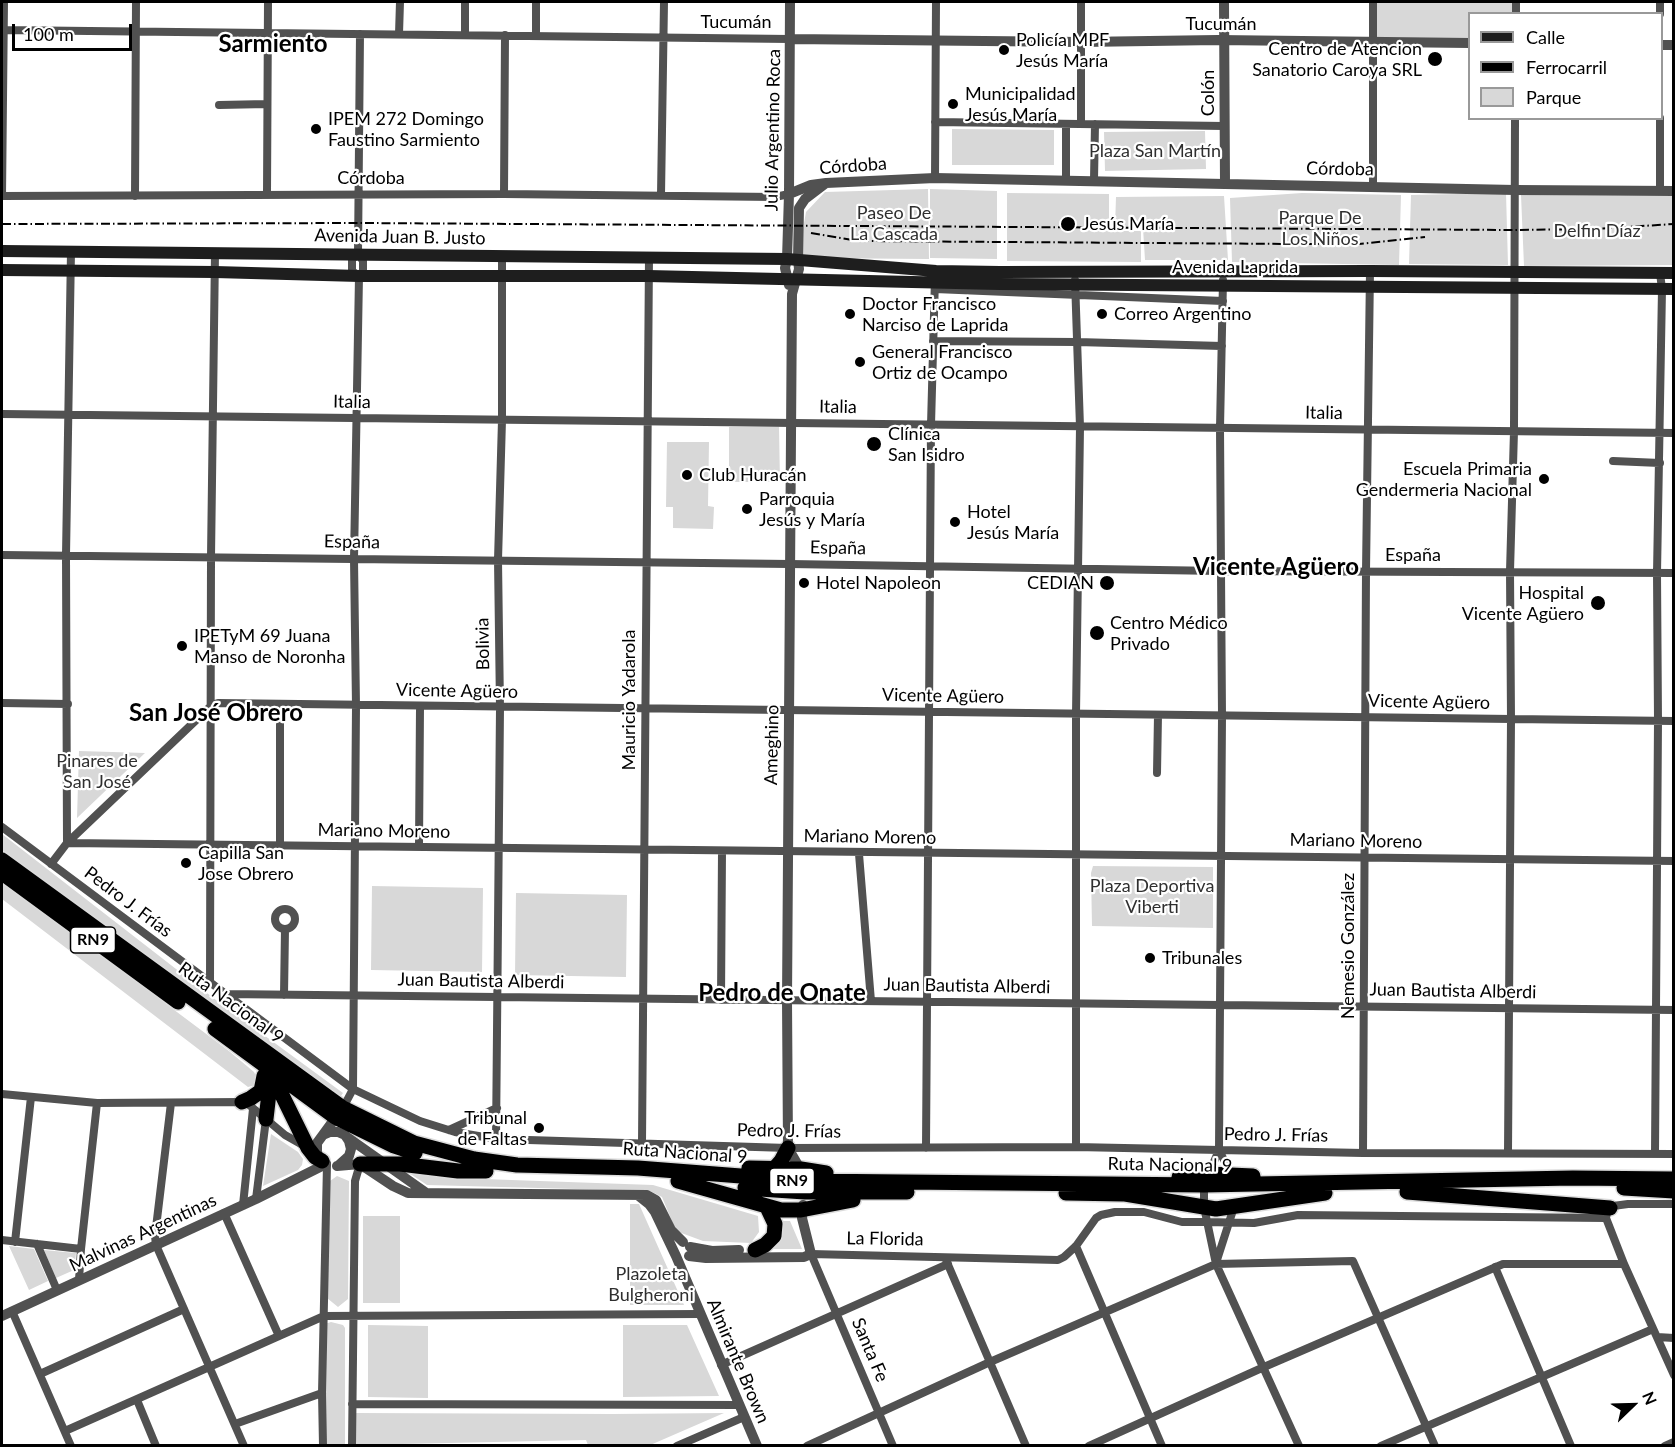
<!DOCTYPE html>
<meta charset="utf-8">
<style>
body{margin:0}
#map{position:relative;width:1675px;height:1447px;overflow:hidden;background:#fff;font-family:Lato,sans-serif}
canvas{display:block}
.frame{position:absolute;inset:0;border:3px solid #000;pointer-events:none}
.legend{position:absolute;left:1468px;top:12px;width:195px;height:108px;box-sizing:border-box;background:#fff;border:2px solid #999;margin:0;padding:8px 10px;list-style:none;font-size:18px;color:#000}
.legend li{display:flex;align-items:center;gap:12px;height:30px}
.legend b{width:30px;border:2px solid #999}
.north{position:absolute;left:1603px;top:1375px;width:60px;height:60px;-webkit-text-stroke:4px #fff;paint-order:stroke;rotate:67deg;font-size:16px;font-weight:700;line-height:24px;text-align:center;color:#000}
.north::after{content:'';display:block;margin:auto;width:21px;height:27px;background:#000;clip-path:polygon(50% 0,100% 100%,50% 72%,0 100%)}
.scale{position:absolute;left:12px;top:24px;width:120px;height:27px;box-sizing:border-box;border:3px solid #000;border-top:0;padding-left:8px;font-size:18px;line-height:21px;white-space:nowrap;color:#000;-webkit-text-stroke:4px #fff;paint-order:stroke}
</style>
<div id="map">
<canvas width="1675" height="1447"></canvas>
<div class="frame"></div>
<ul class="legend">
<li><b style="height:8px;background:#1e1e1e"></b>Calle</li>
<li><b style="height:8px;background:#000"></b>Ferrocarril</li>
<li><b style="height:16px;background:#d8d8d8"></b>Parque</li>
</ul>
<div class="north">N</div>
<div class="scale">100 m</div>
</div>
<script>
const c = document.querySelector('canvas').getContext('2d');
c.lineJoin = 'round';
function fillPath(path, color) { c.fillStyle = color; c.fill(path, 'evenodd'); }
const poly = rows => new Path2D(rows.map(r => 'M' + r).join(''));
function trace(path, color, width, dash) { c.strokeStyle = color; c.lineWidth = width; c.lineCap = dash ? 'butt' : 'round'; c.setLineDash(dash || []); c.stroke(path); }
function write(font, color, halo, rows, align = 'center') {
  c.font = font + ' Lato,sans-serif'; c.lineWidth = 4.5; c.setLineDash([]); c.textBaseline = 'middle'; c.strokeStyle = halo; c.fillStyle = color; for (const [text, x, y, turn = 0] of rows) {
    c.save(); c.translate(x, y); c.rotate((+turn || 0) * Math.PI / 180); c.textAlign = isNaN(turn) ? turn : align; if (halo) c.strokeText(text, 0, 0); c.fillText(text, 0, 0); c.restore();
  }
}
fillPath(poly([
 [1373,2,1516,2,1516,13,1470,14,1469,43,1374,41],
 [952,129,1054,130,1054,165,952,165],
 [1205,131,1206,169,1105,171,1104,132],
 [928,189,929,259,802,258,803,229,806,212,825,192],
 [930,189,997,191,997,259,930,258],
 [1007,193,1109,194,1109,231,1141,231,1141,262,1007,261],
 [1302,193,1401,195,1399,265,1232,262,1230,198],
 [1506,193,1508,265,1409,264,1411,195],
 [1521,195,1673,196,1673,265,1524,266],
 [1224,196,1228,260,1145,260,1143,228,1115,227,1116,197],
 [729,427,779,427,780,482,729,482],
 [667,442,709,442,708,506,714,507,713,529,673,528,673,507,666,507],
 [79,751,145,753,77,818],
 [2,834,216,1000,343,1093,338,1100,214,1010,2,850],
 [1093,866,1213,867,1213,928,1092,926,1091,873],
 [2,881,229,1051,254,1072,257,1078,256,1085,248,1087,2,899],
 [372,886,483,888,482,972,371,970],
 [516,893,627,895,626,977,515,975],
 [271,1134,298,1152,303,1159,302,1165,298,1170,263,1186],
 [400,1167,455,1178,653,1185,758,1216,759,1232,751,1243,703,1241,676,1231,662,1197,650,1191,427,1185],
 [337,1176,349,1181,348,1299,338,1307,327,1298,330,1181],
 [630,1204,639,1204,684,1305,630,1305],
 [363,1216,400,1216,400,1303,363,1303],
 [780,1221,790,1221,802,1249,771,1249],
 [9,1246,34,1249,48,1281,29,1290],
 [44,1250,76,1253,74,1270,56,1278],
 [331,1322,343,1325,345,1328,345,1445,326,1445,325,1324],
 [368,1325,428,1326,428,1398,368,1397],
 [623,1325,687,1325,719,1396,623,1397],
 [356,1413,613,1414,724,1413,648,1446,588,1445,586,1440,356,1445]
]), '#d8d8d8');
const trunk = poly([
 [2,860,343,1108,414,1143,474,1159,517,1165,638,1168,805,1181,1204,1185,1573,1178,1674,1179],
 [2,873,178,1002],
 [215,1029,335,1117,394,1146,415,1153],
 [265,1074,282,1095,308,1148,315,1157,322,1161],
 [265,1076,269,1093,266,1119],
 [242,1102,251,1098,261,1091,264,1076],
 [360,1164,400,1164,458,1171,486,1171],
 [749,1168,801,1169,826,1173],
 [774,1169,781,1161,788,1148],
 [1179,1177,1208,1174,1253,1176],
 [678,1181,781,1210,801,1210,853,1200],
 [745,1188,805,1192,907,1192],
 [1624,1188,1674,1191],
 [1407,1192,1610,1208],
 [1066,1193,1123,1194],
 [1125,1194,1216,1209,1325,1193],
 [755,1250,765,1245,774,1236,775,1224,767,1207]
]);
trace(trunk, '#dbdbdb', 18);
trace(poly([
 [1516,14,1516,2],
 [1660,14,1660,2],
 [2,30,790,39],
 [399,34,400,2],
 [465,35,465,2],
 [536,36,536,2],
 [219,105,267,104],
 [935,122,1224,126],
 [1081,124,1081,2],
 [935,178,936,2],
 [1066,179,1066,124],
 [1094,180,1095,124],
 [1373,186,1373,2],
 [1660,190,1660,118],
 [267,194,268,2],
 [504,194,505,35],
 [661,195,664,2],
 [2,196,504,194,775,197,789,194],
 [2,196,4,2],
 [135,196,136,2],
 [358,255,352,259,352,271,359,276],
 [1075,280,1080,427,1076,714,1076,1147],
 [1223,280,1220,428,1222,716,1219,1150,1204,1185,1204,1207,1216,1264,1299,1446],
 [935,289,1223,301],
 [933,341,1077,342,1222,346],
 [2,414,1674,433],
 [1613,461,1660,463],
 [2,555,790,564,1220,571,1674,573],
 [2,703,68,704],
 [1157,773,1158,715],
 [2,827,353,1089,420,1121,455,1132,496,1139,788,1148,1076,1147,1363,1153,1674,1154],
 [67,843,1674,861],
 [67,843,66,555,71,251],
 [280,846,280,705],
 [419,847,420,707],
 [859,854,871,1001],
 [51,864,67,843,212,705,218,703,1674,721],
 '275 919a10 10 0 1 1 20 0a10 10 0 1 1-20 0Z',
 [210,984,211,557,215,253],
 [225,994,1674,1010],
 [284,995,285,929],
 [721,1000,722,851],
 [2,1094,97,1103,242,1102,248,1104,285,1135,308,1148],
 [171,1103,155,1236,156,1245,244,1446],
 [343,1108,353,1089,356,706,354,559,359,276,363,271,363,261,358,254,360,34],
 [449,1130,497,1108],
 [496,1139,500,708,498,560,502,420,502,256],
 [642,1143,649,257],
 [926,1148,931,425,935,278],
 [1219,1150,1231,1174],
 [1363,1153,1366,571,1370,271],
 [1508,1153,1511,719,1510,571,1514,431,1515,118],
 [1655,1153,1658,721,1657,573,1662,289,1660,273],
 [256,1199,266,1119],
 [1674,1204,1628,1204,1613,1206,1607,1212,1606,1218,1624,1264,1674,1375],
 [243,1205,253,1109],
 [224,1213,279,1336],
 [2,1240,81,1249],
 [15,1242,31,1097],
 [37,1244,57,1290],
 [1076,1246,1162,1446],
 [946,1260,1026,1446],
 [1216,1263,1234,1207],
 [1495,1267,1571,1446],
 [79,1280,81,1249,97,1103],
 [12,1311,71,1446],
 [1657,1337,1674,1338],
 [721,1365,948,1264],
 [40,1374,184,1309],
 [137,1400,156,1446],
 [352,1404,739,1405],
 [235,1424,322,1393],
 [65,1431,324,1316,700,1314],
 [323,1446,322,1393,327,1164],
 [352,1446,355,1181,360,1164],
 [677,1446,744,1417],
 [807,1446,990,1362,1216,1264,1353,1261,1435,1446],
 [893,1446,811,1254,1058,1260,1064,1257,1076,1246,1096,1218,1101,1215,1115,1212,1144,1212,1182,1222,1206,1222,1254,1223,1298,1215,1606,1218],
 [1089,1446,1264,1367,1503,1264,1624,1264],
 [1381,1446,1653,1329],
 [1665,1446,1674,1442]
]), '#515151', 8);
trace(poly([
 [1224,2,1225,184],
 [790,39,1081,42,1218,40,1470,43],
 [1662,45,1674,45],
 [789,194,811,185,826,183,935,178,1515,190,1674,191],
 [789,285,785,268,787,259,789,194,790,2],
 [323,1135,330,1132,338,1132,345,1135,349,1141,351,1149,349,1156,339,1165],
 [347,1137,425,1192],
 [320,1159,317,1153,317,1143,339,1113],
 [337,1166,360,1164,393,1186,408,1193,647,1195,656,1200,671,1230,683,1242],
 [802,1172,788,1148,787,1000,792,294,799,269,798,260,799,208,805,199,826,183],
 [639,1196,649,1204,655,1212,676,1256,757,1446],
 [803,1205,802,1218,811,1254],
 [690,1247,712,1251,739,1250],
 [689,1256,706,1258,804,1257,811,1254],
 [2,1316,256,1199,326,1164]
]), '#515151', 10);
trace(poly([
 [2,251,787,259,936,271,1000,272,1370,271,1674,273],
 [2,270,215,272,359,276,648,276,1000,284,1674,289]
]), '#1e1e1e', 12);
trace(trunk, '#000', 15);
trace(poly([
 [2,224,359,223,1515,230,1594,229,1674,224],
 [811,233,859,241,1297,244,1359,244,1425,237]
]), '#000', 2, [9, 3, 1.5, 3]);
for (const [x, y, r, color] of [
 [1004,50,6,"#000"],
 [1435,59,8,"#000"],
 [953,104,6,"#000"],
 [316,129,6,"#000"],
 [1068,224,8,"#000"],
 [850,314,6,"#000"],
 [1102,314,6,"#000"],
 [860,362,6,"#000"],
 [874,444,8,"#000"],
 [687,475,6,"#000"],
 [1544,479,6,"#000"],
 [747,509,6,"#000"],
 [955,522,6,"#000"],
 [804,583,6,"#000"],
 [1107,583,8,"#000"],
 [1598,603,8,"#000"],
 [1097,633,8,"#000"],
 [182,646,6,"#000"],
 [186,863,6,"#000"],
 [1150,958,6,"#000"],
 [539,1128,6,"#000"]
]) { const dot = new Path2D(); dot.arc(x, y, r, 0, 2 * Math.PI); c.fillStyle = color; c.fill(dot); trace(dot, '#fff', 2); }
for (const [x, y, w] of [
 [93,940,45],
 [792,1181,45]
]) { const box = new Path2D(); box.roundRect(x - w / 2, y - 13, w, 26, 4.5); c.fillStyle = '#fff'; c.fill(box); trace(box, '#000', 1.5); }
write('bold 16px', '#000', null, [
 ["RN9",93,940],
 ["RN9",792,1181]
]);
write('18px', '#000', '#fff', [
 ["Tucumán",736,22],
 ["Tucumán",1221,24],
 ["Colón",1208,93,-90],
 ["Julio Argentino Roca",773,130,-89],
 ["Córdoba",853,166,-4],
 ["Córdoba",1340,169,1],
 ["Córdoba",371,178],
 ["Avenida Juan B. Justo",400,237,1],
 ["Avenida Laprida",1235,267],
 ["Italia",352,402,1],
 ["Italia",838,407,1],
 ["Italia",1324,413,1],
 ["España",352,542,1],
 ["España",838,548,1],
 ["España",1413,555],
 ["Bolivia",483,644,-91],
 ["Vicente Agüero",457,691,1],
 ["Vicente Agüero",943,696,1],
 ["Mauricio Yadarola",629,700,-90],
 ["Vicente Agüero",1429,702,1],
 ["Ameghino",772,745,-89],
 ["Mariano Moreno",384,831,1],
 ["Mariano Moreno",870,837,1],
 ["Mariano Moreno",1356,841,1],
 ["Pedro J. Frías",128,902,37],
 ["Nemesio González",1348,946,-90],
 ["Juan Bautista Alberdi",481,981,1],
 ["Juan Bautista Alberdi",967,986,1],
 ["Juan Bautista Alberdi",1453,991,1],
 ["Ruta Nacional 9",231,1003,36],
 ["Pedro J. Frías",789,1131,1],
 ["Pedro J. Frías",1276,1135,1],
 ["Ruta Nacional 9",685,1153,4],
 ["Ruta Nacional 9",1170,1165,1],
 ["Malvinas Argentinas",143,1233,-25],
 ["La Florida",885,1239,1],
 ["Santa Fe",870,1350,67],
 ["Almirante Brown",738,1361,67]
]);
write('18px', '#000', '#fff', [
 ["Policía MPF",1016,40],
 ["Jesús María",1016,61],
 ["Centro de Atencion",1422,49,"right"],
 ["Sanatorio Caroya SRL",1422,70,"right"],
 ["Municipalidad",965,94],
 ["Jesús María",965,115],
 ["IPEM 272 Domingo",328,119],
 ["Faustino Sarmiento",328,140],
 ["Jesús María",1082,224],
 ["Doctor Francisco",862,304],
 ["Narciso de Laprida",862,325],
 ["Correo Argentino",1114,314],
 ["General Francisco",872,352],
 ["Ortiz de Ocampo",872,373],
 ["Clínica",888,434],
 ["San Isidro",888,455],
 ["Escuela Primaria",1532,469,"right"],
 ["Gendermeria Nacional",1532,490,"right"],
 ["Club Huracán",699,475],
 ["Parroquia",759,499],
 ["Jesús y María",759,520],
 ["Hotel",967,512],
 ["Jesús María",967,533],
 ["Hotel Napoleon",816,583],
 ["CEDIAN",1094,583,"right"],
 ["Hospital",1584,593,"right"],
 ["Vicente Agüero",1584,614,"right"],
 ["Centro Médico",1110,623],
 ["Privado",1110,644],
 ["IPETyM 69 Juana",194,636],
 ["Manso de Noronha",194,657],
 ["Capilla San",198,853],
 ["Jose Obrero",198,874],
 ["Tribunales",1162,958],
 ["Tribunal",527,1118,"right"],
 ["de Faltas",527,1139,"right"]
], 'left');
write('18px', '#2f2f2f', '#fff', [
 ["Plaza San Martín",1155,151],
 ["Paseo De",894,213],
 ["La Cascada",894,234],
 ["Parque De",1320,218],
 ["Los Niños",1320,239],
 ["Delfin Díaz",1597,231],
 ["Pinares de",97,761],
 ["San José",97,782],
 ["Plaza Deportiva",1152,886],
 ["Viberti",1152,907],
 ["Plazoleta",651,1274],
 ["Bulgheroni",651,1295]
]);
write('bold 24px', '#000', '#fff', [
 ["Sarmiento",273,44],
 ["Vicente Agüero",1276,567],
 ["San José Obrero",216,713],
 ["Pedro de Onate",782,993]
]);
</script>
